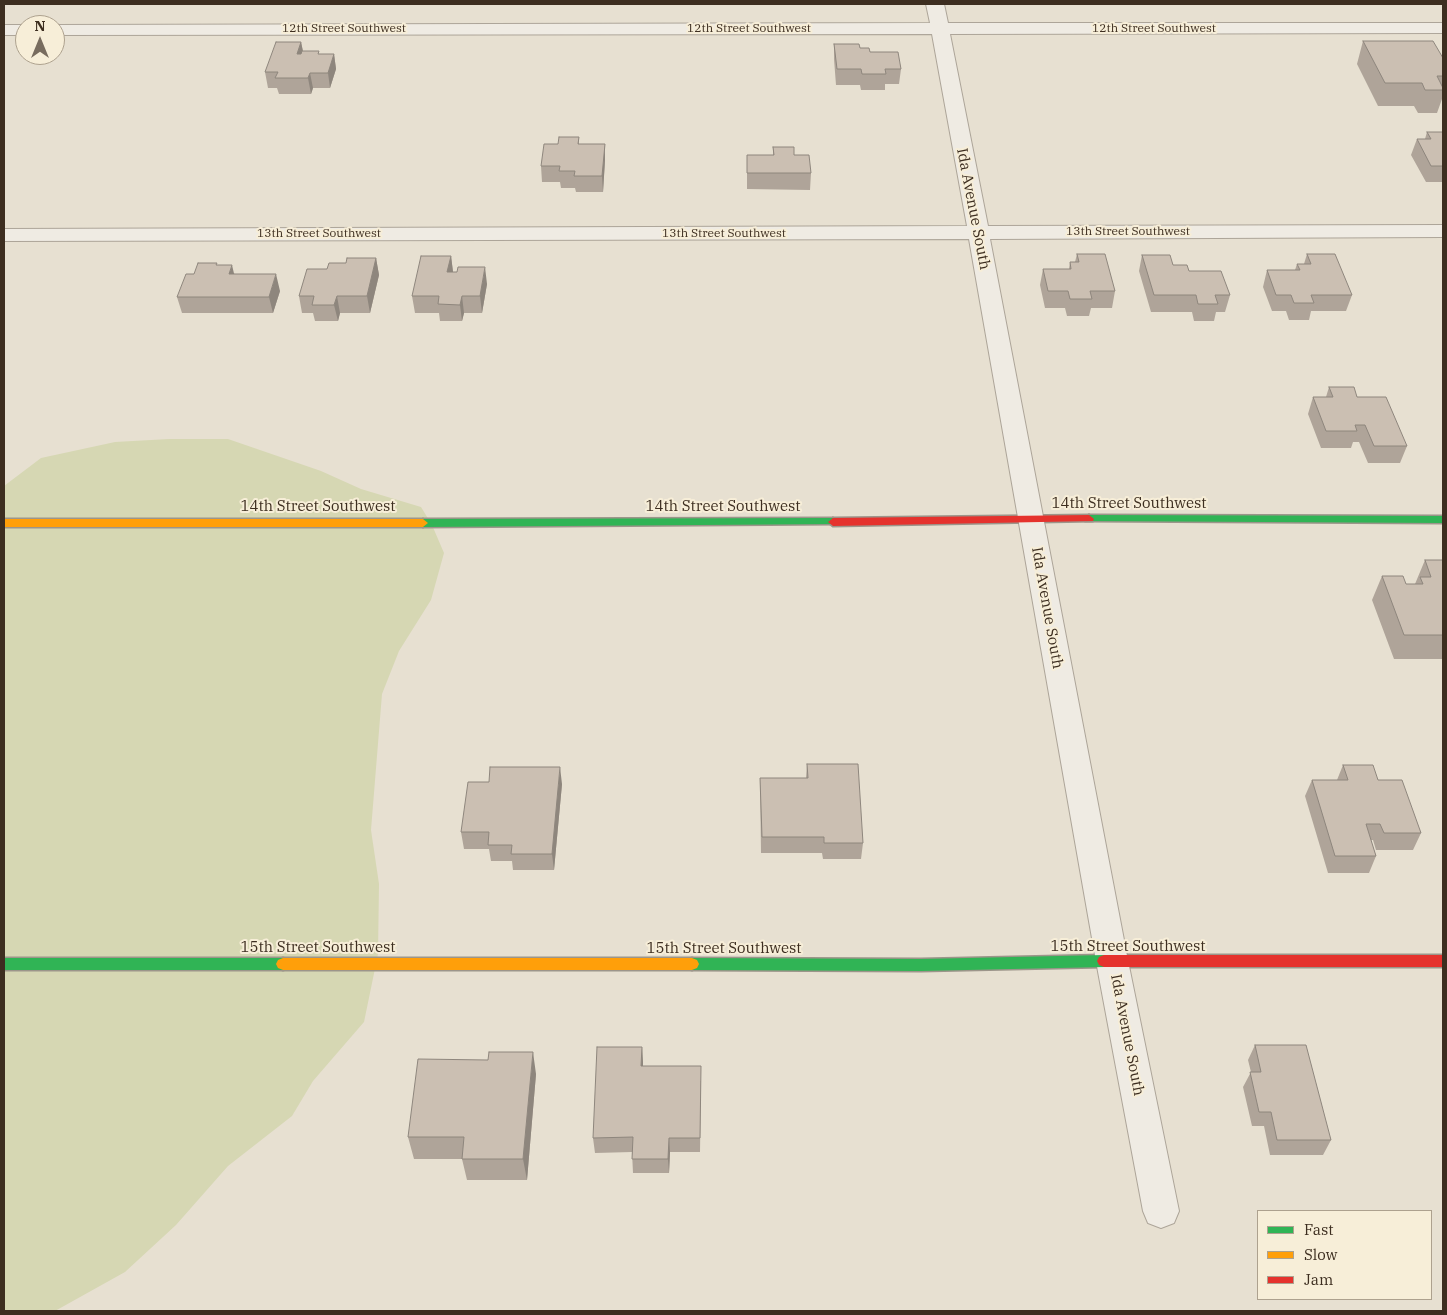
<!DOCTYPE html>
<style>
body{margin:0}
#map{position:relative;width:1447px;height:1315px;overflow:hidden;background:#e7e0d1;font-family:"IBM Plex Serif",serif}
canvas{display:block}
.frame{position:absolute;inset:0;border:5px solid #3d2e20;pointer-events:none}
.legend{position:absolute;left:1257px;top:1210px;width:175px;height:90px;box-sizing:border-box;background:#f7eed8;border:1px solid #ada18e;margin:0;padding:6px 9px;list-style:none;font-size:15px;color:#3d2e20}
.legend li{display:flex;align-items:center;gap:10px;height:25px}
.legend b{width:25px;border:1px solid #ada18e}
.north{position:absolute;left:15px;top:15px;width:50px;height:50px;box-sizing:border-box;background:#f7eed8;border:1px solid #ada18e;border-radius:50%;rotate:0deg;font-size:14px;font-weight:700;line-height:20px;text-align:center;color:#3d2e20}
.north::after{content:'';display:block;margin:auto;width:18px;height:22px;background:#786c5e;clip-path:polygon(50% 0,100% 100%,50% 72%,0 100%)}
</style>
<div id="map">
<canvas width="1447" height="1315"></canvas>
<div class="frame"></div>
<ul class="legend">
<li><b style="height:6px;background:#30b455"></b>Fast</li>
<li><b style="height:6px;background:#ff9f0a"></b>Slow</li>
<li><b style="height:6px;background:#e5322d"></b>Jam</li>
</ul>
<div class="north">N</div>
</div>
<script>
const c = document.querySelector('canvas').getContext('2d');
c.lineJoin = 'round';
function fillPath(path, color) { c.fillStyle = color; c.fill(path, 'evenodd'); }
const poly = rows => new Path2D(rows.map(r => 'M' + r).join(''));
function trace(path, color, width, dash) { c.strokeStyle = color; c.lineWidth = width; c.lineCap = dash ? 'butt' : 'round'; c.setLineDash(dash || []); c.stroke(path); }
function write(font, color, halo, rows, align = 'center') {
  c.font = font + ' "IBM Plex Serif",serif'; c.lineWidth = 4; c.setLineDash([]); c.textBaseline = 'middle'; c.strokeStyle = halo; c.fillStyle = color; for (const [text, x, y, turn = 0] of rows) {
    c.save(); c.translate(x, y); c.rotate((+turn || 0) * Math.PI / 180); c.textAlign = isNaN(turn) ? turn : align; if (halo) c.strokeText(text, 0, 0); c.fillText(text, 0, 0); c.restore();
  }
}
fillPath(poly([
 [169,439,228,439,321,471,361,489,421,507,432,525,444,553,431,600,399,651,382,694,371,830,379,884,378,954,364,1022,313,1081,292,1116,228,1166,176,1225,125,1272,55,1311,4,1311,4,486,41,458,115,442]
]), '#d6d7b3');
const street = poly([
 [926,4,944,4,948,23,1443,23,1443,33,950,34,988,226,1443,225,1443,237,990,239,1128,961,1179,1211,1174,1223,1161,1228,1148,1223,1143,1211,1096,961,969,239,4,241,4,229,967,226,932,34,55,35,55,25,53,25,930,23,926,4],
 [4,25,27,25,25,25,25,35,4,35,4,25]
]);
const fast = poly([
 [1089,515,1443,516,1443,523,1085,521,1084,519,1089,515],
 [833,518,837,520,838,522,837,524,423,527,418,523,423,519,833,518],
 [1104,955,1109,957,1111,961,1109,965,1104,967,921,971,692,970,687,968,685,964,687,960,692,958,921,959,1104,955],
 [4,958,283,958,288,960,290,964,288,968,283,970,4,970,4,958]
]);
const slow = poly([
 [4,519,423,519,428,523,423,527,4,527,4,519],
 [283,958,692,958,697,960,699,964,697,968,692,970,283,970,278,968,276,964,278,960,283,958]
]);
const jam = poly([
 [1089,515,1094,519,1093,521,833,526,828,522,833,518,1089,515],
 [1104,955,1443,955,1443,967,1104,967,1099,965,1097,961,1099,957,1104,955]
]);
trace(street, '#ada599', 2);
trace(fast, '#9c958a', 3);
trace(slow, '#9c958a', 3);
trace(jam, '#9c958a', 3);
fillPath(street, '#efebe3');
fillPath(fast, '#30b455');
fillPath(slow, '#ff9f0a');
fillPath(jam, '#e5322d');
fillPath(poly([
 [1363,41,1443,58,1443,99,1442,99,1437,113,1418,113,1414,106,1378,106,1357,64],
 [301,42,303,51,320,54,334,54,336,69,330,88,313,88,311,94,279,94,277,88,268,88,265,72],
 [834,44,860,48,901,69,899,84,885,84,885,90,861,90,860,85,836,85,834,59],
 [1427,132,1443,132,1443,182,1426,182,1411,155,1417,139,1425,139],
 [579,137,579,144,605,144,605,160,603,192,576,192,575,188,561,188,560,182,542,182,541,166,558,144],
 [773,147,794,155,811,173,810,190,747,189,747,155,773,155],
 [1077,254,1115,291,1112,308,1091,308,1089,316,1067,316,1065,308,1045,308,1040,285,1043,269,1069,269,1070,262,1075,262],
 [1307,254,1352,295,1346,311,1311,311,1309,320,1289,320,1286,311,1272,311,1263,287,1267,270,1295,270,1297,264,1304,264],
 [1142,255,1173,265,1189,271,1230,295,1225,312,1216,312,1214,321,1194,321,1192,312,1151,312,1139,271],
 [451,256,453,272,487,284,482,313,464,313,462,321,440,321,439,313,415,313,412,296],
 [376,258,379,275,370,313,340,313,338,321,315,321,313,313,302,313,299,296,327,269,346,263],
 [217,265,235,274,280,291,273,313,182,313,177,297,194,274],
 [1329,387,1357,397,1407,446,1400,463,1368,463,1359,442,1353,442,1351,448,1321,448,1308,414,1313,397,1326,397],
 [1425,560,1443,560,1443,659,1394,659,1372,600,1382,576,1406,584,1415,584],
 [807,764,863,843,861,859,823,859,822,853,761,853,760,778,806,778],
 [1343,765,1378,780,1421,833,1413,850,1376,850,1373,840,1371,840,1376,856,1369,873,1328,873,1305,796,1312,780,1337,780],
 [562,784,554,870,513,870,512,861,491,861,489,849,464,849,461,832],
 [1255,1045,1331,1140,1323,1155,1270,1155,1264,1126,1252,1126,1243,1087,1251,1072,1248,1060],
 [642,1047,643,1066,701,1081,700,1152,670,1152,669,1173,633,1173,632,1152,595,1153,593,1138],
 [536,1074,527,1180,467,1180,462,1159,414,1159,408,1137]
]), '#afa499');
fillPath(poly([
 [301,42,304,57,297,54],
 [334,54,336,69,330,88,328,73],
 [310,73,313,88,311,94,308,78],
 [605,144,605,160,603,192,602,176],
 [451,256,453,272,447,272],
 [376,258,379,275,370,313,367,296],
 [232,265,236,282,229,274],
 [485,267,487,284,482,313,480,296],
 [276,274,280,291,273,313,269,297],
 [337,296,340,313,338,321,334,305],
 [462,296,464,313,462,321,460,305],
 [560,767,562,784,554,870,552,854],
 [642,1047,643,1062,643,1081,641,1066],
 [533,1052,536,1074,527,1180,523,1159],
 [669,1138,670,1152,669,1173,668,1159]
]), '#8e867d');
const building = poly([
 [1363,41,1433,41,1443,58,1443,76,1437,76,1443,88,1443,90,1425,90,1422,83,1385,83,1363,41],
 [276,42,301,42,297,54,301,54,302,51,319,51,318,54,334,54,328,73,310,73,308,78,275,78,278,72,265,72,276,42],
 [834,44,859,44,860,48,869,48,870,52,898,52,901,69,885,69,886,74,862,74,861,69,837,69,834,44],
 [1427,132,1443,132,1443,166,1431,166,1417,139,1431,139,1427,132],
 [559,137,579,137,578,144,605,144,602,176,574,176,575,171,559,171,560,166,541,166,544,144,558,144,559,137],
 [773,147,794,147,794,155,809,155,811,173,747,173,747,155,774,155,773,147],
 [1077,254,1105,254,1115,291,1090,291,1092,299,1070,299,1068,291,1048,291,1043,269,1071,269,1070,262,1079,262,1077,254],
 [1307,254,1335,254,1352,295,1311,295,1314,303,1294,303,1291,295,1276,295,1267,270,1300,270,1297,264,1311,264,1307,254],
 [1142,255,1170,255,1173,265,1187,265,1189,271,1221,271,1230,295,1215,295,1218,304,1198,304,1196,295,1154,295,1142,255],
 [421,256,451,256,447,272,457,272,458,267,485,267,480,296,462,296,460,305,438,304,439,296,412,296,421,256],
 [347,258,376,258,367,296,337,296,334,305,312,305,314,296,299,296,307,269,327,269,329,263,346,263,347,258],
 [198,263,217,263,216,265,232,265,229,274,276,274,269,297,177,297,186,274,194,274,198,263],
 [1329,387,1354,387,1357,397,1386,397,1407,446,1374,446,1365,425,1355,425,1357,431,1326,431,1313,397,1333,397,1329,387],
 [1425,560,1443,560,1443,635,1404,635,1382,576,1403,576,1406,584,1423,584,1420,577,1431,577,1425,560],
 [807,764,858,764,863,843,824,843,824,837,762,837,760,778,808,778,807,764],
 [1343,765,1373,765,1378,780,1402,780,1421,833,1384,833,1380,824,1366,824,1376,856,1335,856,1312,780,1348,780,1343,765],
 [490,767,560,767,552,854,511,854,512,845,488,845,489,832,461,832,468,782,489,782,490,767],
 [1255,1045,1306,1045,1331,1140,1277,1140,1271,1112,1259,1112,1250,1072,1261,1072,1255,1045],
 [597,1047,642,1047,641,1066,701,1066,700,1138,669,1138,668,1159,632,1159,633,1137,593,1138,597,1047],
 [489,1052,533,1052,523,1159,462,1159,464,1137,408,1137,418,1059,488,1060,489,1052]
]);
fillPath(building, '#cbbfb2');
trace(building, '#8e867d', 1);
write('12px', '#3d2e20', '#f7eed8', [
 ["12th Street Southwest",344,29],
 ["12th Street Southwest",749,29],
 ["12th Street Southwest",1154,29],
 ["13th Street Southwest",1128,232],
 ["13th Street Southwest",319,234],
 ["13th Street Southwest",724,234]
]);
write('15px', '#3d2e20', '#f7eed8', [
 ["Ida Avenue South",973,209,79],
 ["14th Street Southwest",1129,504],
 ["14th Street Southwest",318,507],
 ["14th Street Southwest",723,507],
 ["Ida Avenue South",1047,608,80],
 ["15th Street Southwest",1128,947],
 ["15th Street Southwest",318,948],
 ["15th Street Southwest",724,949],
 ["Ida Avenue South",1127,1035,79]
]);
</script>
